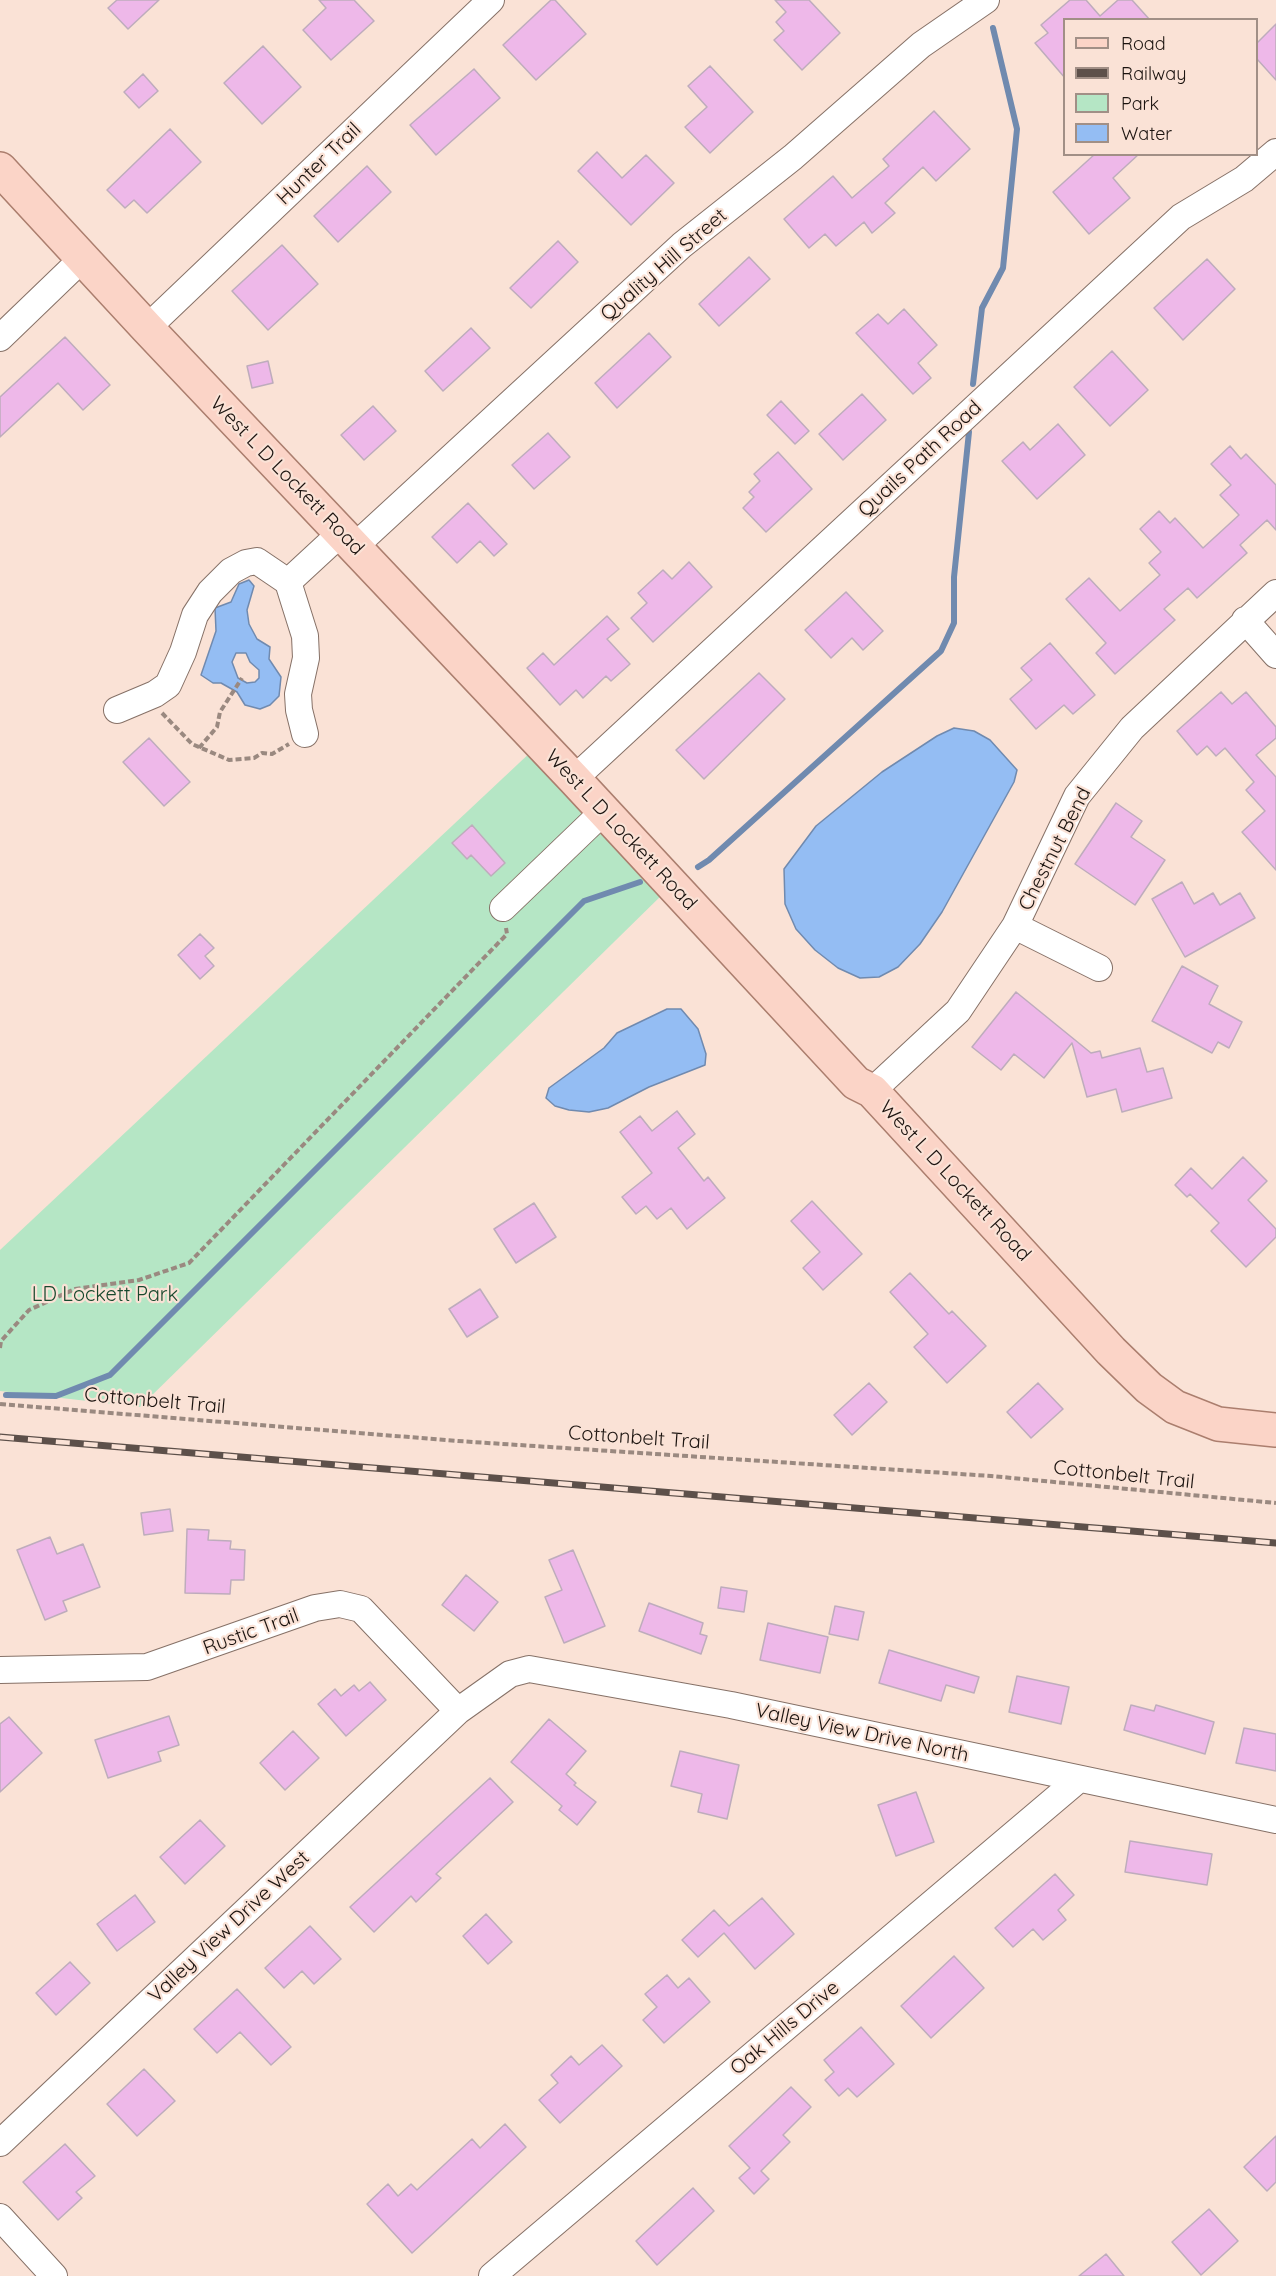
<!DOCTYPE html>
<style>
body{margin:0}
#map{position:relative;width:1276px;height:2276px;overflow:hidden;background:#fae2d6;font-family:Quicksand,sans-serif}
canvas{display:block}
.legend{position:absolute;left:1063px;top:18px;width:195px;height:138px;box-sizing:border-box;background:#fae2d6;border:2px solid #a18f86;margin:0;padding:8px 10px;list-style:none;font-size:18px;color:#1b130f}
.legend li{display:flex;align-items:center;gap:12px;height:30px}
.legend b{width:30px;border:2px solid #a18f86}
</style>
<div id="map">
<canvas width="1276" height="2276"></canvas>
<ul class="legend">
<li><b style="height:8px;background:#fbd4c7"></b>Road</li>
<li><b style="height:8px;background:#5d504a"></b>Railway</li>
<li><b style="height:16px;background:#b5e6c5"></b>Park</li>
<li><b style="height:16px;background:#94bdf3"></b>Water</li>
</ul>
</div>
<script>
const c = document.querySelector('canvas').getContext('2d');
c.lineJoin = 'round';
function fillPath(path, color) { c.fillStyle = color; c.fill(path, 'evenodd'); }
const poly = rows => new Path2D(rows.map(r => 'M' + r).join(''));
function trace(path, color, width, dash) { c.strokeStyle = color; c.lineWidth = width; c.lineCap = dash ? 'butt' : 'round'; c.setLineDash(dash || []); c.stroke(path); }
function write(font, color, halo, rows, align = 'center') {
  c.font = font + ' Quicksand,sans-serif'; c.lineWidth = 4.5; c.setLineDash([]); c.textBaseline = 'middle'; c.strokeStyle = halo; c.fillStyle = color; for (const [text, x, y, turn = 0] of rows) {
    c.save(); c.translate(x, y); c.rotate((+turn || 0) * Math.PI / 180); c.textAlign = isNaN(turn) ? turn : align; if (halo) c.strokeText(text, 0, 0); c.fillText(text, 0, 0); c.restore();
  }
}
fillPath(poly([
 [534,749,667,890,140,1407,0,1391,0,1250]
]), '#b5e6c5');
const water = poly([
 [249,580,254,586,247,610,249,624,257,639,270,647,269,659,281,677,279,696,270,705,260,709,245,705,237,692,221,683,213,683,201,675,216,631,215,608,231,602,239,584,249,580],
 [236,653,246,653,250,662,259,670,259,678,255,682,247,683,238,678,232,662,236,653],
 [954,728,974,731,990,740,1017,770,1014,782,942,912,920,944,898,967,879,977,860,978,838,968,815,950,796,929,785,904,784,869,816,826,882,772,937,736,954,728],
 [667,1009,681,1009,698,1029,706,1054,705,1065,649,1087,608,1108,589,1112,569,1110,555,1106,546,1098,549,1088,604,1048,617,1033,667,1009]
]);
fillPath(water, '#94bdf3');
trace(water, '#708aaf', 1.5);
trace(poly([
 [973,384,982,308,1003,268,1017,129,993,28],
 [698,867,709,860,941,651,954,623,954,577,969,432],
 [6,1395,56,1396,110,1375,584,901,640,882]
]), '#708aaf', 6);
const building = poly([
 [117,0,159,0,128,29,108,8,117,0],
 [319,0,354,0,374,21,331,60,303,30,326,8,319,0],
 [551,0,555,0,586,34,536,80,503,45,551,0],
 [775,0,809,0,840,33,802,70,774,40,784,31,776,22,786,12,775,0],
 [1070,0,1086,0,1100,16,1118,0,1132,0,1150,20,1065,20,1065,78,1035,43,1048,33,1041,25,1070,0],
 [1276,24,1276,80,1257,59,1257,43,1276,24],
 [263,46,301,87,262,124,224,83,263,46],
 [710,66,753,112,710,153,685,127,707,107,688,86,710,66],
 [474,69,500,98,436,155,410,125,474,69],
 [143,74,158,91,139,108,124,92,143,74],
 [934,111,970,149,936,181,923,167,885,203,895,213,872,233,864,222,836,246,825,234,809,248,784,219,833,176,852,198,889,166,883,159,934,111],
 [170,129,201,162,147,213,134,200,125,208,107,190,170,129],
 [597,152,622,178,646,155,674,183,631,225,578,171,597,152],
 [1095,154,1139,154,1113,178,1130,198,1089,234,1053,192,1095,154],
 [367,166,391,192,338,242,314,216,367,166],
 [558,241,578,262,531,308,510,288,558,241],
 [282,245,318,284,268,330,232,291,282,245],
 [749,257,770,279,719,326,699,304,749,257],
 [1207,259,1235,289,1183,340,1154,308,1207,259],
 [904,309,937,345,918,363,931,378,913,394,856,333,878,314,888,324,904,309],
 [471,328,490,348,443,391,425,371,471,328],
 [649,333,671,357,617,408,595,383,649,333],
 [65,337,110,385,83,410,58,383,0,437,0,397,65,337],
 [1112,351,1148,390,1110,426,1074,387,1112,351],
 [268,361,273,383,252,388,247,366,268,361],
 [862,394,886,420,843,460,819,434,862,394],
 [781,401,809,431,795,444,767,415,781,401],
 [373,406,396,431,364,460,341,435,373,406],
 [1058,424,1085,455,1037,499,1002,461,1023,442,1030,450,1058,424],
 [548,433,570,457,534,489,512,465,548,433],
 [1230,446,1241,459,1246,454,1276,485,1276,530,1267,520,1240,545,1247,553,1197,598,1188,588,1164,609,1175,620,1115,674,1096,653,1106,643,1066,599,1089,578,1120,611,1160,575,1149,563,1161,552,1140,529,1159,511,1170,523,1175,518,1203,548,1239,515,1220,495,1231,485,1211,464,1230,446],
 [778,452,812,489,766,532,743,508,754,497,749,492,760,481,754,474,778,452],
 [468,503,507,544,494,556,480,541,457,563,432,537,468,503],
 [689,562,712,587,653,642,631,618,647,603,638,593,663,570,672,579,689,562],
 [846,592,883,631,863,650,852,638,831,658,805,630,846,592],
 [607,616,619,629,607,639,630,664,611,681,606,676,583,698,576,690,560,705,527,668,543,653,554,665,607,616],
 [1050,643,1095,695,1073,714,1064,705,1036,729,1010,699,1032,680,1021,668,1050,643],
 [759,673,785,699,704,779,676,750,759,673],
 [1221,692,1232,704,1246,692,1276,727,1276,738,1256,755,1276,777,1276,870,1242,832,1265,811,1246,790,1254,782,1225,748,1216,756,1207,746,1197,755,1177,731,1221,692],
 [149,738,190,782,164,806,123,762,149,738],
 [1116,803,1142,821,1131,837,1165,860,1135,905,1075,864,1116,803],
 [472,825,505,863,491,876,471,855,467,859,452,843,472,825],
 [1182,882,1194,904,1213,893,1220,905,1240,893,1255,918,1185,957,1152,899,1182,882],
 [200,934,214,948,205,956,214,966,200,979,178,955,200,934],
 [1182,966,1218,986,1209,1004,1242,1022,1229,1048,1218,1042,1212,1053,1152,1021,1182,966],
 [1016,992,1091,1053,1100,1051,1102,1058,1140,1048,1147,1072,1163,1068,1172,1098,1122,1112,1116,1089,1087,1097,1072,1043,1044,1078,1014,1054,1001,1070,972,1047,1016,992],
 [677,1111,695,1134,678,1148,704,1181,708,1177,725,1198,687,1229,671,1208,657,1219,646,1206,636,1214,622,1197,652,1173,620,1132,640,1116,652,1131,677,1111],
 [1243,1157,1267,1181,1248,1200,1276,1229,1276,1237,1246,1267,1211,1231,1219,1223,1190,1194,1187,1197,1175,1185,1191,1168,1212,1189,1243,1157],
 [812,1201,862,1254,823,1290,803,1268,820,1252,791,1221,812,1201],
 [534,1203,556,1237,516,1263,494,1229,534,1203],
 [910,1273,949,1314,952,1311,986,1346,947,1383,914,1347,928,1334,890,1292,910,1273],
 [480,1289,498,1317,467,1337,449,1309,480,1289],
 [869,1383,887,1402,852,1435,834,1415,869,1383],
 [1038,1383,1063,1409,1031,1438,1007,1412,1038,1383],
 [170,1509,173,1531,144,1535,141,1513,170,1509],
 [187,1529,209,1530,208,1540,231,1541,230,1549,245,1550,244,1580,231,1580,230,1594,185,1593,187,1529],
 [50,1537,57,1554,83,1544,100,1587,63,1601,67,1611,45,1620,17,1550,50,1537],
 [573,1550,605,1626,564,1643,545,1597,562,1590,549,1560,573,1550],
 [466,1575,498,1602,474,1631,442,1605,466,1575],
 [721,1587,747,1591,744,1612,718,1608,721,1587],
 [649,1603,703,1623,700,1634,707,1636,701,1654,639,1631,649,1603],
 [835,1606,864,1612,858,1640,829,1634,835,1606],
 [768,1623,828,1637,820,1673,760,1660,768,1623],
 [889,1650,979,1677,974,1693,946,1685,941,1701,879,1683,889,1650],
 [1017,1676,1069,1687,1061,1724,1009,1712,1017,1676],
 [370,1682,386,1700,346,1736,318,1704,335,1689,341,1696,354,1685,359,1691,370,1682],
 [1131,1705,1154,1711,1156,1705,1214,1722,1205,1754,1124,1730,1131,1705],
 [169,1716,179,1745,158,1752,161,1761,108,1778,95,1740,169,1716],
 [9,1717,42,1753,0,1792,0,1724,9,1717],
 [549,1719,586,1751,566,1774,576,1783,574,1785,596,1802,577,1825,559,1810,562,1806,511,1762,549,1719],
 [1244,1728,1276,1734,1276,1771,1236,1763,1244,1728],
 [293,1731,319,1758,285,1790,260,1763,293,1731],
 [680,1751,739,1765,727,1819,698,1812,702,1794,671,1786,680,1751],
 [490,1778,513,1802,436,1874,441,1878,416,1902,411,1896,374,1932,350,1907,490,1778],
 [916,1792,934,1842,896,1856,878,1805,916,1792],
 [200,1820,225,1846,185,1884,160,1857,200,1820],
 [1130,1841,1212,1854,1207,1885,1125,1872,1130,1841],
 [1055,1874,1074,1895,1058,1910,1066,1920,1043,1940,1033,1929,1013,1947,995,1928,1055,1874],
 [135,1895,155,1922,117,1951,97,1924,135,1895],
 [762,1898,794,1934,755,1969,724,1933,698,1957,682,1940,714,1910,729,1926,762,1898],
 [486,1914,512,1942,488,1964,463,1936,486,1914],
 [310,1926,341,1959,314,1984,302,1971,284,1988,265,1968,310,1926],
 [954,1956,984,1988,931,2038,901,2006,954,1956],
 [70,1962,90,1983,56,2015,36,1993,70,1962],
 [667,1975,678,1988,689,1978,710,2002,664,2043,643,2020,657,2007,645,1994,667,1975],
 [237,1989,291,2047,271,2065,240,2032,217,2053,194,2029,237,1989],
 [861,2027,894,2064,857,2097,848,2088,839,2096,825,2080,834,2072,824,2060,861,2027],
 [602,2045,622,2066,560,2123,539,2100,558,2083,551,2075,571,2056,579,2065,602,2045],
 [144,2069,175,2101,137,2136,107,2104,144,2069],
 [791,2087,811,2107,783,2135,790,2142,761,2171,769,2179,754,2194,739,2178,750,2168,729,2146,791,2087],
 [505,2124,526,2147,412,2253,367,2204,388,2184,398,2196,411,2184,417,2190,472,2139,480,2148,505,2124],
 [1276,2136,1276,2182,1267,2191,1244,2167,1276,2136],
 [65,2144,95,2176,76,2192,82,2198,58,2220,23,2182,65,2144],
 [693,2188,714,2211,657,2265,636,2241,693,2188],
 [1209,2209,1238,2241,1201,2275,1172,2242,1209,2209],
 [1106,2254,1124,2276,1079,2276,1106,2254]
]);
fillPath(building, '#eeb8e9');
trace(building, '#beacbc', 1.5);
const minor = poly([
 [147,328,491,0],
 [0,338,83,258],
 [354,547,682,245,793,157,921,45,986,0],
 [1245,620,1276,655],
 [117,710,155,694,168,685,183,652,195,615,210,592,231,571,246,563,257,561,288,582],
 [305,734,299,710,298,694,306,658,305,636,288,582,341,533],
 [574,779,1181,217,1244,179,1276,152],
 [503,908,604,811],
 [1015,926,1099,968],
 [872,1091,958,1011,1015,926,1077,796,1132,728,1276,593],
 [0,1670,147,1667,315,1608,340,1604,361,1609,458,1711],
 [0,2143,458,1711,510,1674,529,1669,731,1705,1276,1820],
 [0,2217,54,2276],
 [492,2276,1079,1779]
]);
const major = poly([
 [0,169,147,328,574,779,856,1083,872,1091,1111,1351,1149,1388,1175,1407,1218,1424,1276,1430]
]);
trace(minor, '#867167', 28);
trace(major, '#ab7e6e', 36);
trace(poly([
 [162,713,192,744,229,760,254,758,262,753,272,754,289,744],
 [199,748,217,727,220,712,242,678],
 [0,1348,1,1341,29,1310,75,1289,139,1280,189,1263,507,934,506,928],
 [0,1404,458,1441,991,1476,1276,1503]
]), '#9a8980', 4, [6, 3]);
trace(minor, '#fff', 26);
trace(major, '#fbd4c7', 33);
const rail = poly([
 [0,1437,1276,1543]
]);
trace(rail, '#5d504a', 7);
trace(rail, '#fae2d6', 4.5, [14]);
write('20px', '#1b130f', '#fae2d6', [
 ["Hunter Trail",319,164,-44],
 ["Quality Hill Street",664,265,-41],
 ["Quails Path Road",920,459,-43],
 ["West L D Lockett Road",287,476,46],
 ["West L D Lockett Road",621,830,47],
 ["Chestnut Bend",1055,849,-63],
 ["West L D Lockett Road",955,1181,47],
 ["Cottonbelt Trail",155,1401,5],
 ["Cottonbelt Trail",639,1438,4],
 ["Cottonbelt Trail",1124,1475,6],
 ["Rustic Trail",251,1632,-20],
 ["Valley View Drive North",862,1733,12],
 ["Valley View Drive West",229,1927,-43],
 ["Oak Hills Drive",785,2028,-40]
]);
write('20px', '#18492e', '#fae2d6', [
 ["LD Lockett Park",105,1295]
]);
</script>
